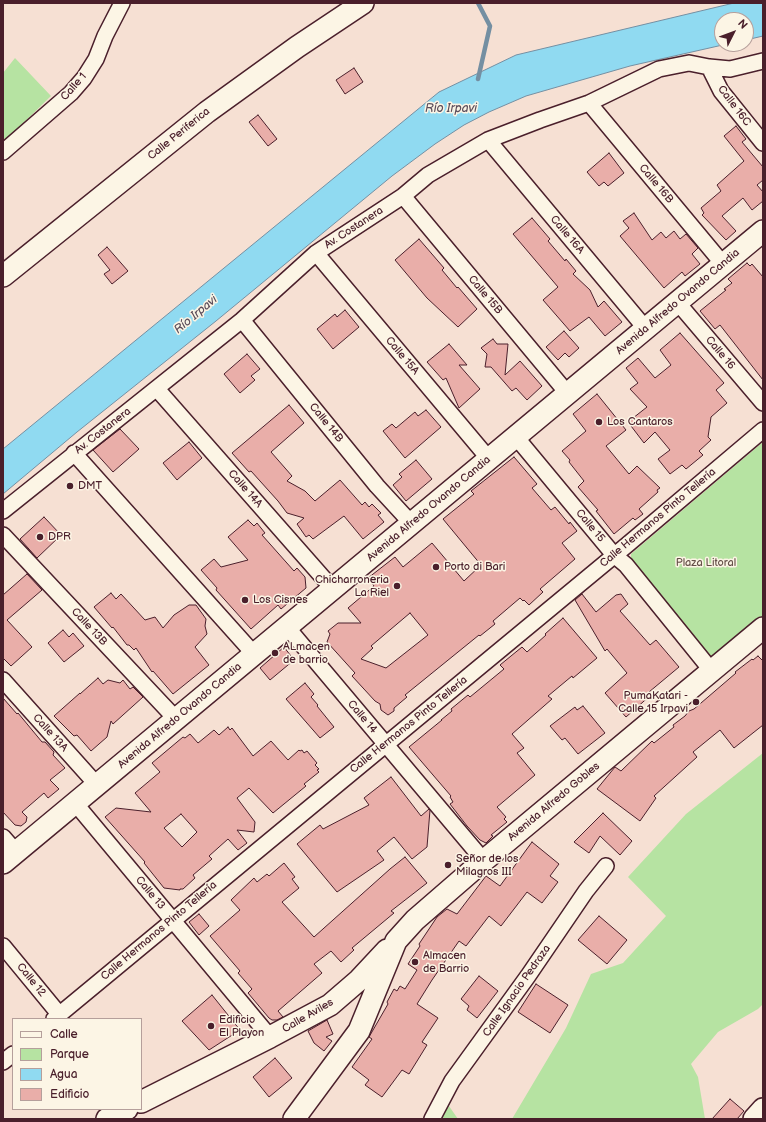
<!DOCTYPE html>
<meta charset="utf-8">
<style>
body{margin:0}
#map{position:relative;width:766px;height:1122px;overflow:hidden;background:#f6e0d3;font-family:"Balsamiq Sans",sans-serif}
canvas{display:block}
.frame{position:absolute;inset:0;border:4px solid #4a1f2b;pointer-events:none}
.legend{position:absolute;left:12px;top:1018px;width:130px;height:92px;box-sizing:border-box;background:#fcf5e5;border:1px solid #b59f9b;margin:0;padding:5px 7px;list-style:none;font-size:12px;color:#4a1f2b}
.legend li{display:flex;align-items:center;gap:8px;height:20px}
.legend b{width:20px;border:1px solid #b59f9b}
.north{position:absolute;left:714px;top:12px;width:40px;height:40px;box-sizing:border-box;background:#fcf5e5;border:1px solid #b59f9b;border-radius:50%;rotate:48deg;font-size:11px;font-weight:700;line-height:16px;text-align:center;color:#4a1f2b}
.north::after{content:'';display:block;margin:auto;width:14px;height:18px;background:#4a1f2b;clip-path:polygon(50% 0,100% 100%,50% 72%,0 100%)}
</style>
<div id="map">
<canvas width="766" height="1122"></canvas>
<div class="frame"></div>
<ul class="legend">
<li><b style="height:5px;background:#fcf5e5"></b>Calle</li>
<li><b style="height:11px;background:#b6e3a2"></b>Parque</li>
<li><b style="height:11px;background:#90daf1"></b>Agua</li>
<li><b style="height:11px;background:#e9aea9"></b>Edificio</li>
</ul>
<div class="north">N</div>
</div>
<script>
const c = document.querySelector('canvas').getContext('2d');
c.lineJoin = 'round';
function fillPath(path, color) { c.fillStyle = color; c.fill(path, 'evenodd'); }
const poly = rows => new Path2D(rows.map(r => 'M' + r).join(''));
function trace(path, color, width, dash) { c.strokeStyle = color; c.lineWidth = width; c.lineCap = dash ? 'butt' : 'round'; c.setLineDash(dash || []); c.stroke(path); }
function write(font, color, halo, rows, align = 'center') {
  c.font = font + ' "Balsamiq Sans",sans-serif'; c.lineWidth = 3; c.setLineDash([]); c.textBaseline = 'middle'; c.strokeStyle = halo; c.fillStyle = color; for (const [text, x, y, turn = 0] of rows) {
    c.save(); c.translate(x, y); c.rotate((+turn || 0) * Math.PI / 180); c.textAlign = isNaN(turn) ? turn : align; if (halo) c.strokeText(text, 0, 0); c.fillText(text, 0, 0); c.restore();
  }
}
fillPath(poly([
 [15,58,51,96,3,143,3,73],
 [763,442,763,617,719,654,712,656,708,654,631,560,631,554],
 [763,753,763,1004,758,1009,718,1032,691,1064,698,1077,705,1119,512,1119,566,1028,591,974,623,963,666,916,628,877,686,814],
 [442,1096,458,1119,432,1119]
]), '#b6e3a2');
const water = poly([
 [734,3,763,3,763,36,746,40,746,20,722,20,722,44,727,44,630,66,526,96,489,112,464,125,435,144,392,176,216,321,77,432,3,494,3,449,439,92,516,55,734,3]
]);
fillPath(water, '#90daf1');
trace(water, '#748fa2', 1);
trace(poly([
 [478,3,490,26,478,79]
]), '#748fa2', 4.5);
const building = poly([
 [354,68,363,82,345,94,336,80,354,68],
 [258,115,277,139,268,146,249,122,258,115],
 [736,126,746,139,742,142,763,167,763,180,757,185,763,192,763,201,752,210,743,198,722,216,736,231,726,240,702,215,704,213,701,208,721,191,717,185,744,161,724,136,736,126],
 [609,153,624,173,608,186,604,182,599,186,587,172,609,153],
 [634,213,652,240,661,232,666,238,674,231,680,239,686,234,698,248,692,254,700,264,685,276,682,272,664,288,620,236,629,228,623,221,634,213],
 [532,218,550,239,548,241,565,261,566,259,576,271,573,274,590,290,598,307,604,301,622,322,605,336,589,317,570,331,543,300,558,287,513,234,532,218],
 [419,239,444,268,442,270,457,288,458,287,477,309,458,327,427,298,395,260,419,239],
 [107,247,128,271,112,284,104,274,110,270,98,255,107,247],
 [747,263,750,266,752,264,763,277,763,380,720,325,715,329,700,311,726,290,724,289,732,283,728,279,747,263],
 [345,310,359,327,333,349,317,329,335,314,337,317,345,310],
 [564,331,579,348,569,357,565,353,558,360,546,347,564,331],
 [680,333,724,383,716,390,727,403,711,417,708,437,711,440,699,451,703,455,686,469,682,465,670,474,658,459,670,450,655,432,644,443,628,422,647,407,630,389,638,383,626,368,638,358,655,378,671,365,660,350,680,333],
 [493,339,497,344,508,344,505,375,520,361,542,386,527,400,516,388,512,391,491,367,485,367,487,354,481,348,493,339],
 [449,344,467,365,459,365,480,389,459,408,446,378,443,380,427,362,449,344],
 [247,354,260,369,251,376,255,380,240,393,224,374,247,354],
 [597,394,626,430,606,446,629,474,637,466,660,488,657,490,658,492,639,509,643,514,635,520,633,518,614,534,596,511,598,510,578,487,584,481,569,462,570,460,562,451,586,431,573,414,597,394],
 [289,405,304,423,271,452,292,476,287,481,305,491,315,501,340,480,362,505,365,502,369,507,372,504,381,513,378,515,384,522,363,539,344,516,313,539,309,535,306,537,297,524,304,518,287,513,278,501,251,471,249,472,232,453,289,405],
 [426,410,441,427,405,458,383,431,392,424,396,428,415,412,418,416,426,410],
 [120,429,139,449,113,472,93,450,120,429],
 [189,442,202,458,177,480,163,463,189,442],
 [514,457,537,484,532,488,551,510,555,507,569,524,570,522,577,531,562,543,575,559,540,589,543,592,529,605,524,600,523,601,520,598,493,621,495,624,480,636,479,635,405,695,407,697,394,708,394,711,388,715,381,710,380,704,375,701,352,676,355,673,327,642,330,634,328,631,338,623,361,623,348,608,374,586,368,578,395,557,403,567,432,543,464,581,481,565,443,519,474,494,471,491,514,457],
 [410,613,428,635,386,668,361,659,373,648,371,646,410,613],
 [416,460,432,479,406,501,393,485,402,477,399,474,416,460],
 [44,517,61,535,37,558,20,539,44,517],
 [248,520,254,526,257,523,265,533,262,535,294,571,297,568,305,577,306,588,281,609,278,605,251,629,216,590,217,588,201,570,214,559,221,567,248,560,228,537,248,520],
 [27,574,42,590,7,620,32,647,11,666,3,658,3,595,27,574],
 [111,593,116,599,121,594,145,620,155,617,163,628,174,615,189,605,196,605,206,619,205,626,207,634,195,647,209,665,173,694,153,671,152,672,136,648,134,650,129,645,127,645,113,627,112,628,94,607,111,593],
 [582,594,596,612,616,595,621,594,628,604,620,611,650,645,656,640,679,667,649,692,652,694,626,717,605,693,627,673,607,649,605,651,575,600,582,594],
 [563,618,597,658,573,678,572,676,548,696,552,699,512,734,524,748,517,753,535,775,497,807,506,817,504,819,507,822,491,835,493,836,486,843,480,840,467,826,450,804,453,802,450,797,451,796,409,747,442,720,441,720,452,711,451,709,468,695,470,697,504,669,500,665,522,647,527,652,546,635,545,634,563,618],
 [63,630,69,637,73,633,84,646,64,662,48,643,63,630],
 [284,647,294,660,270,680,260,668,284,647],
 [758,656,763,661,763,725,734,748,720,730,693,752,697,757,654,796,656,798,640,821,597,789,615,767,621,771,652,741,654,743,674,727,673,725,685,716,689,711,694,709,736,673,735,672,752,659,753,660,758,656],
 [98,678,103,684,108,680,120,683,123,680,130,689,133,687,143,697,113,724,111,721,107,737,91,751,77,735,74,736,54,716,80,693,80,694,98,678],
 [305,683,314,694,311,697,318,705,317,706,334,727,320,738,286,699,305,683],
 [3,698,17,714,18,713,42,742,45,742,54,752,53,755,65,768,50,780,59,789,48,798,44,793,22,812,27,817,26,822,21,826,15,825,3,812,3,698],
 [583,706,605,733,578,754,565,738,562,740,550,726,575,707,577,710,583,706],
 [228,727,230,730,232,728,253,756,271,741,288,760,299,750,300,751,302,750,304,753,307,751,317,763,315,765,319,769,317,770,319,772,304,784,306,786,273,813,249,788,237,798,255,822,254,832,237,830,247,843,238,850,228,839,209,856,212,859,193,875,195,878,183,889,180,889,180,890,164,888,144,863,145,862,105,817,116,808,151,812,135,793,160,772,152,763,183,737,185,738,190,734,198,743,214,730,219,735,228,727],
 [181,814,197,832,182,847,164,828,181,814],
 [391,777,421,816,429,809,430,810,427,847,412,859,394,837,377,851,384,860,337,892,297,844,320,825,323,829,369,805,364,798,391,777],
 [603,813,632,841,620,855,600,836,589,853,574,842,603,813],
 [532,842,559,864,550,876,558,882,542,903,527,892,501,926,489,916,466,946,459,941,432,980,417,1004,438,1018,422,1042,427,1045,409,1074,402,1070,382,1097,365,1085,369,1080,352,1067,372,1039,369,1037,388,1004,387,1002,394,989,397,991,400,986,405,989,417,970,408,964,420,946,419,944,437,917,447,909,457,914,486,876,500,886,532,842],
 [405,857,427,883,391,911,394,913,352,948,354,950,341,962,331,951,314,964,322,973,278,1011,283,1017,277,1020,272,1020,269,1018,248,993,252,989,238,973,240,971,210,936,240,910,231,900,254,878,257,882,267,874,269,876,284,863,295,877,292,879,299,888,282,902,314,937,390,869,405,857],
 [199,914,209,926,199,935,189,922,199,914],
 [599,916,627,940,607,964,578,940,599,916],
 [479,976,498,991,477,1018,467,1010,469,1006,461,999,479,976],
 [536,984,568,1005,550,1033,518,1012,536,984],
 [212,995,240,1030,209,1050,182,1021,212,995],
 [327,1020,333,1034,326,1037,332,1041,324,1051,314,1043,308,1031,327,1020],
 [275,1058,292,1078,269,1097,253,1077,275,1058],
 [730,1099,744,1111,737,1119,712,1119,730,1099]
]);
fillPath(building, '#e9aea9');
trace(building, '#4a1f2b', 1);
const street = poly([
 [709,67,721,91,763,143],
 [589,103,723,264],
 [488,140,646,329],
 [3,152,71,93,84,78,96,59,105,36,122,3],
 [403,196,568,394],
 [316,253,489,459],
 [678,303,763,403],
 [242,320,377,486,412,524],
 [157,389,333,589],
 [516,437,614,555,626,565,711,670],
 [74,453,254,654],
 [3,511,242,320,316,253,403,196,428,175,488,140,540,120,589,103,659,69,689,63,709,67,730,69,763,61],
 [3,535,176,719],
 [287,627,484,861],
 [3,680,97,785],
 [75,803,270,1037],
 [3,837,16,852],
 [3,946,59,1014],
 [54,1019,627,545,763,430],
 [3,1062,13,1054],
 [432,1119,452,1081,528,976,586,891,606,866]
]);
const secondary = poly([
 [3,276,207,112,297,47,363,3],
 [3,863,763,231],
 [141,1102,270,1037,330,1005,359,980,387,950],
 [107,1119,127,1109],
 [294,1119,359,1031,396,941,415,920,475,868,763,628],
 [754,1119,763,1109]
]);
trace(street, '#4a1f2b', 18);
trace(secondary, '#4a1f2b', 24);
trace(street, '#fcf5e5', 15);
trace(secondary, '#fcf5e5', 21);
for (const [x, y, r, color] of [
 [599,422,4,"#4a1f2b"],
 [70,486,4,"#4a1f2b"],
 [40,537,4,"#4a1f2b"],
 [436,567,4,"#4a1f2b"],
 [397,586,4,"#4a1f2b"],
 [245,600,4,"#4a1f2b"],
 [275,653,4,"#4a1f2b"],
 [696,702,4,"#4a1f2b"],
 [448,865,4,"#4a1f2b"],
 [415,962,4,"#4a1f2b"],
 [211,1026,4,"#4a1f2b"]
]) { const dot = new Path2D(); dot.arc(x, y, r, 0, 2 * Math.PI); c.fillStyle = color; c.fill(dot); trace(dot, '#fcf5e5', 1.5); }
write('11px', '#4a1f2b', '#fcf5e5', [
 ["Calle 1",74,87,-49],
 ["Calle 16C",734,106,53],
 ["Calle Periferica",179,134,-39],
 ["Calle 16B",656,184,50],
 ["Av. Costanera",354,228,-33],
 ["Calle 16A",567,235,50],
 ["Calle 15B",485,295,50],
 ["Avenida Alfredo Ovando Candia",678,302,-40],
 ["Calle 16",720,353,50],
 ["Calle 15A",402,356,50],
 ["Calle 14B",326,423,51],
 ["Av. Costanera",103,431,-38],
 ["Calle 14A",245,489,49],
 ["Avenida Alfredo Ovando Candia",429,509,-40],
 ["Calle Hermanos Pinto Tellería",658,518,-40],
 ["Calle 15",590,526,50],
 ["Calle 13B",89,627,47],
 ["Avenida Alfredo Ovando Candia",180,716,-40],
 ["Calle 14",362,717,50],
 ["Calle Hermanos Pinto Tellería",409,725,-39],
 ["Calle 13A",50,733,48],
 ["Avenida Alfredo Gobles",554,802,-40],
 ["Calle 13",150,893,50],
 ["Calle Hermanos Pinto Tellería",159,931,-40],
 ["Calle 12",31,980,51],
 ["Calle Ignacio Pedraza",517,991,-55],
 ["Calle Aviles",308,1016,-30]
]);
write('11px', '#4a1f2b', '#fcf5e5', [
 ["Los Cantaros",607,422],
 ["DMT",78,486],
 ["DPR",48,537],
 ["Porto di Bari",444,567],
 ["Chicharroneria",389,580,"right"],
 ["La Riel",389,593,"right"],
 ["Los Cisnes",253,600],
 ["ALmacen",283,647],
 ["de barrio",283,660],
 ["PumaKatari -",688,696,"right"],
 ["Calle 15 Irpavi",688,709,"right"],
 ["Señor de los",456,859],
 ["Milagros III",456,872],
 ["Almacen",423,956],
 ["de Barrio",423,969],
 ["Edificio",219,1020],
 ["El Playon",219,1033]
], 'left');
write('11px', '#655049', '#fcf5e5', [
 ["Plaza Litoral",706,563]
]);
write('italic 12px', '#5c4e5c', '#fcf5e5', [
 ["Río Irpavi",451,109],
 ["Río Irpavi",196,315,-40]
]);
</script>
